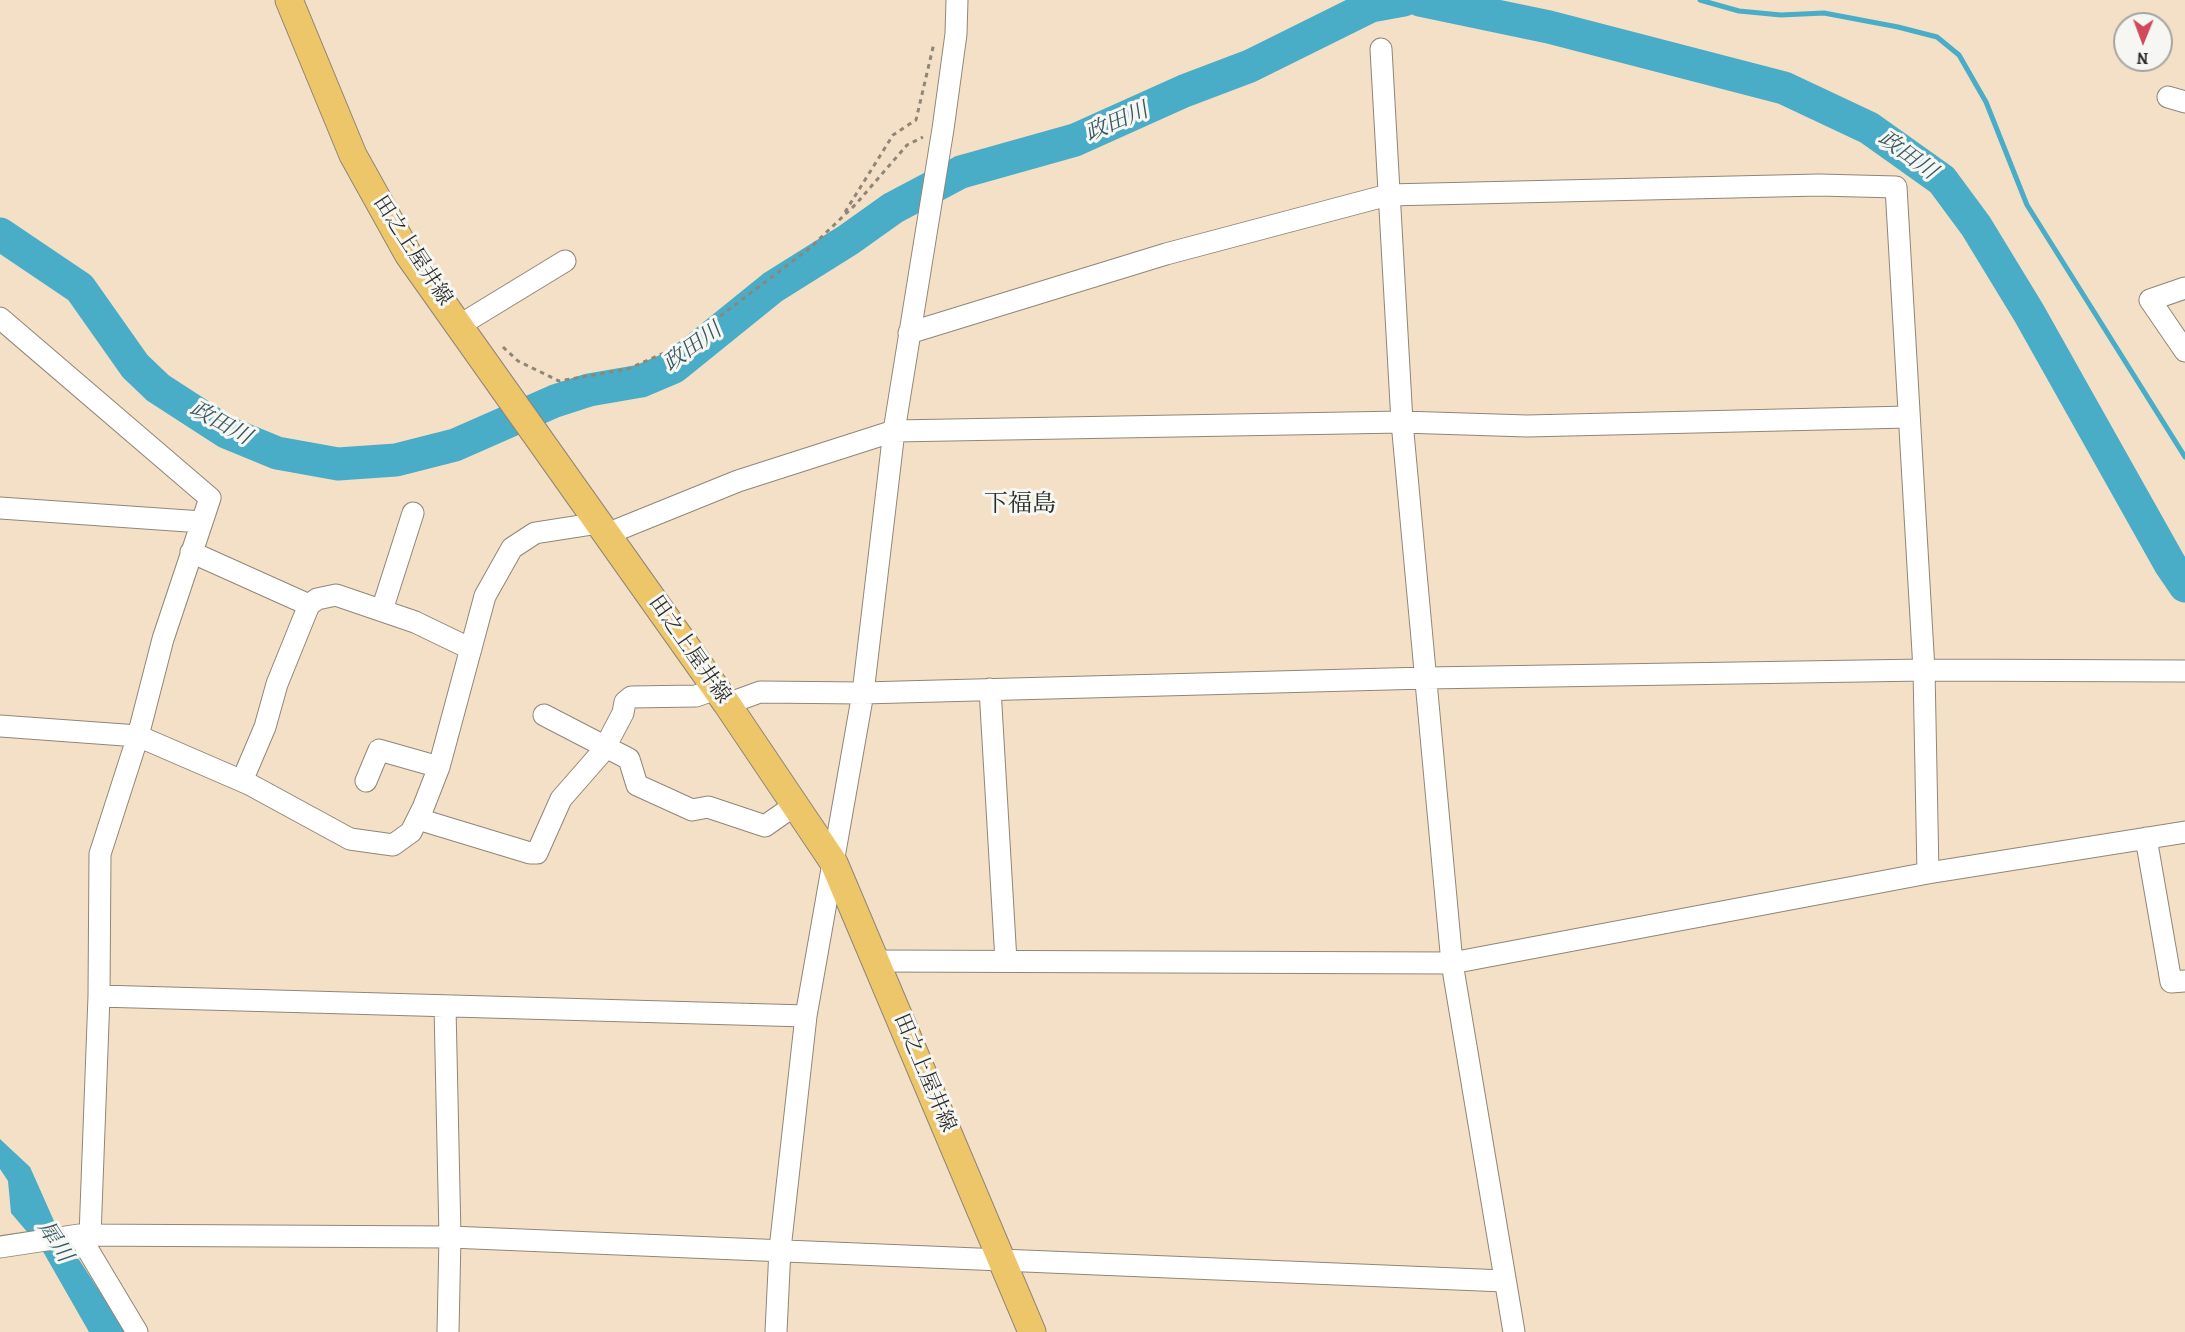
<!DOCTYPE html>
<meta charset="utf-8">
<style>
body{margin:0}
#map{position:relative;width:2185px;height:1332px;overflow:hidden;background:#f4e0c6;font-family:Alegreya,serif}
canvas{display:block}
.north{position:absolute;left:2113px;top:12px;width:60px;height:60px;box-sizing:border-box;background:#f6f6f2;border:2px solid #a5a5a2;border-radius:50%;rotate:181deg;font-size:16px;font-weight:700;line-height:24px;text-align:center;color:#2b2b2b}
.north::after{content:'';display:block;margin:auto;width:21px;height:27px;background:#d1495b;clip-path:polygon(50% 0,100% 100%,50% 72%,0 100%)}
</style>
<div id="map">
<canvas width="2185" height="1332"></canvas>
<div class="north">N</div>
</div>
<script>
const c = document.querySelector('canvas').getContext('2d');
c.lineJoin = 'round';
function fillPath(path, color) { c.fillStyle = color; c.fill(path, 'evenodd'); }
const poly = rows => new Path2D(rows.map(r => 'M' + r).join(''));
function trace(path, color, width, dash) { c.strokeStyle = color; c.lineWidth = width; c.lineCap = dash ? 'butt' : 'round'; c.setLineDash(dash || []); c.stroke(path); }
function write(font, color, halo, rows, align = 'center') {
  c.font = font + ' Alegreya,"Noto Serif JP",serif'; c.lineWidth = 6; c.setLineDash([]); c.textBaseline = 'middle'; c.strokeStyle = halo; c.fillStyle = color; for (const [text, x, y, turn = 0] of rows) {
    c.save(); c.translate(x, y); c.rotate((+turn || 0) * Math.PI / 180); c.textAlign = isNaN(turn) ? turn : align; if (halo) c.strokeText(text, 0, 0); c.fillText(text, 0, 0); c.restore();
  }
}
fillPath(poly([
 [0,1139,30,1167,54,1221,126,1332,89,1332,41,1248,11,1213,8,1181,0,1169]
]), '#49adc8');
trace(poly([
 [1700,0,1739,11,1781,15,1824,13,1898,27,1937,37,1959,55,1986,102,2027,205,2185,457]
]), '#49adc8', 5);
trace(poly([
 [1420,0,1549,27,1784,88,1869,128,1942,180,1976,226,2029,313,2170,564,2185,586],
 [0,234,80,288,135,366,158,388,226,432,277,453,338,464,396,460,455,445,555,401,589,390,641,381,674,367,773,287,848,240,893,208,961,172,1075,140,1184,91,1250,66,1371,6,1404,0]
]), '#49adc8', 33);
const minor = poly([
 [1381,49,1402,422,1452,963,1514,1332],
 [2168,97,2185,102],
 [2185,288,2150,300,2185,351],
 [0,318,210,498,163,639,138,736,100,854,99,996,90,1236],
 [460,325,565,261],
 [909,333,1166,254,1388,195,1819,185,1896,187,1924,670,1928,873],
 [0,508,202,522],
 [607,534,738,481,894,431,1402,422,1527,426,1908,417],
 [191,552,309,605,317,599,336,595,415,622,471,649],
 [382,610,413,513],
 [990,689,1006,961],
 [727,704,760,692,863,693,1426,678,1924,670,2185,671],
 [544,715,629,759,637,785,692,810,708,807,765,826,795,805],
 [0,726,138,736,249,784,350,839,393,845,411,832,423,808,439,767,485,596,512,548,535,533,599,523],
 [242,781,265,727,277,684,309,605],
 [366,781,379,750,439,767],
 [418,819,530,853,537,853,561,799,603,751,623,713,625,702,631,697,696,696,716,689],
 [2146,838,2171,982,2185,981],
 [876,961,1452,963,1928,873,2185,832],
 [99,996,806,1016],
 [445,1007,450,1237,448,1332],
 [79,1235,137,1332],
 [0,1247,79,1235,450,1237,1504,1281],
 [776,1332,780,1249,806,1016,863,693,894,431,943,129,956,34,957,0]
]);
const major = poly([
 [289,0,353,155,408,254,727,704,834,863,1032,1332]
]);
trace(minor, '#908678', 23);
trace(major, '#908678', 29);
trace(poly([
 [845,212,893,135,916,120,934,43],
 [503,347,518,361,559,381,628,369,682,345,810,248,856,204,907,145,923,137]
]), '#908678', 3, [4.5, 4.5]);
trace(minor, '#fff', 21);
trace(major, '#ecc669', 27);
write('21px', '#2b2b2b', '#f6f6f2', [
 ["田之上屋井線",412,251,57],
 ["田之上屋井線",689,650,55],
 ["田之上屋井線",924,1073,67]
]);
write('italic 22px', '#365862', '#f6f6f2', [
 ["政田川",1117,123,-23],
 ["政田川",1907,156,36],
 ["政田川",693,348,-36],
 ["政田川",220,424,29],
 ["犀川",54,1242,57]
]);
write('24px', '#2b2b2b', '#f6f6f2', [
 ["下福島",1020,505]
]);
</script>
